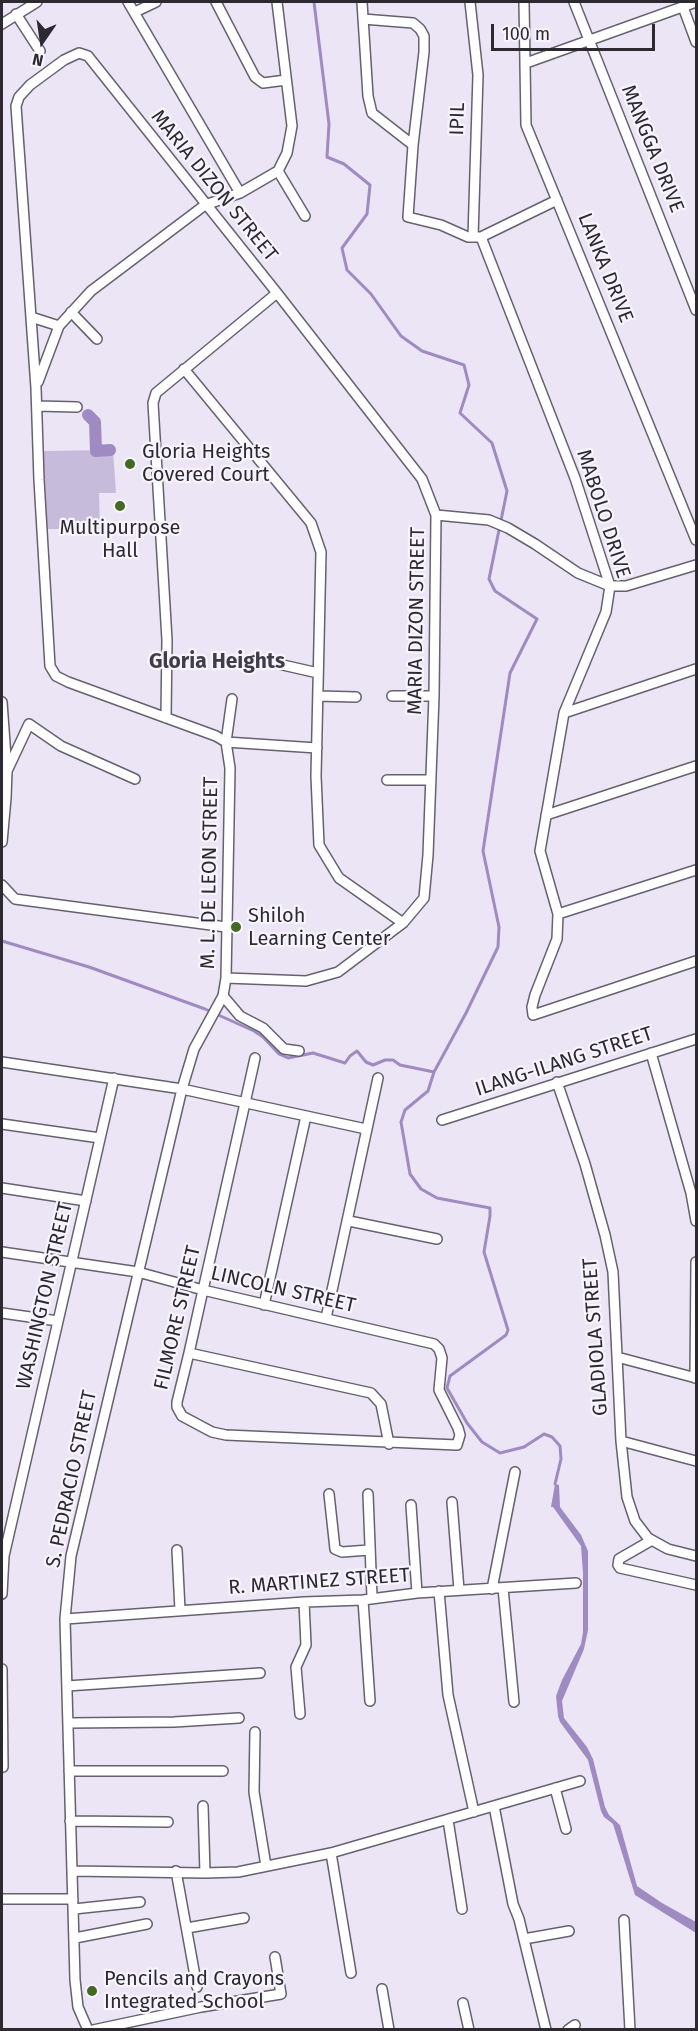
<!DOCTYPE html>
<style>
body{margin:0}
#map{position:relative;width:698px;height:2031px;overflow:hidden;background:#ebe5f5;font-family:"Fira Sans",sans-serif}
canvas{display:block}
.frame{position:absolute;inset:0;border:3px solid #2c2a30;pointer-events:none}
.north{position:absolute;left:12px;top:12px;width:60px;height:60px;-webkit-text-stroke:4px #f7f4fd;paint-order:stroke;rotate:193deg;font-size:16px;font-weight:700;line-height:24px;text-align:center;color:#2c2a30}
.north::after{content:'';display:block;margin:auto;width:21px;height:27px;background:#2c2a30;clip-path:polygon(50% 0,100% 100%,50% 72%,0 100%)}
.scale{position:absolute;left:491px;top:24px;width:164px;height:27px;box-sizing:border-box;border:3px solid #2c2a30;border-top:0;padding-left:8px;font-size:18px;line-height:21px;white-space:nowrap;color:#2c2a30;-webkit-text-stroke:4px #f7f4fd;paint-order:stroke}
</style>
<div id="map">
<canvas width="698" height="2031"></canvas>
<div class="frame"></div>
<div class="north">N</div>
<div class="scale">100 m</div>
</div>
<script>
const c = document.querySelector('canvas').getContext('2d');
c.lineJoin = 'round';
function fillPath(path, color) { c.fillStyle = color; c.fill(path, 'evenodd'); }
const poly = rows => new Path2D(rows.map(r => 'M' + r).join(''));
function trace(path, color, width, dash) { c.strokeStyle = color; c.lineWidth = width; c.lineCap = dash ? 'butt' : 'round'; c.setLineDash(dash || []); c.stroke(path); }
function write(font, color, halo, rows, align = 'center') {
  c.font = font + ' "Fira Sans",sans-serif'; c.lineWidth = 4.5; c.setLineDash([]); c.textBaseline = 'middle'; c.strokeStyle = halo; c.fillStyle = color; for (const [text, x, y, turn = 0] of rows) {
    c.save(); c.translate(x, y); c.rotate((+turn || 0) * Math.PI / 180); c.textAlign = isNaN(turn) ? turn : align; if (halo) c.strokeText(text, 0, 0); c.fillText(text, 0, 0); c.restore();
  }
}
fillPath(poly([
 [113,450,116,493,99,493,100,529,44,529,41,451]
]), '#c7bbdc');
fillPath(poly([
 [555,1484,559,1485,560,1507,581,1535,588,1551,588,1630,584,1649,562,1701,564,1718,587,1747,593,1759,605,1807,609,1815,620,1825,637,1886,662,1903,696,1922,696,1933,635,1895,613,1824,604,1817,601,1811,588,1760,560,1722,558,1716,556,1696,562,1680,581,1644,583,1632,583,1573,581,1546,553,1507,551,1507]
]), '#9f8bc1');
trace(poly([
 [314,2,329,124,327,157,344,164,370,185,367,214,342,248,347,270,371,294,401,336,422,351,464,365,469,385,460,413,492,443,507,491,489,579,495,591,537,619,510,673,483,851,499,927,498,947,466,1013,434,1072,428,1091,405,1110,401,1122,410,1174,421,1189,437,1198,490,1208,490,1216,484,1252,508,1330,506,1335,450,1376,447,1388,467,1423,482,1442,500,1453,524,1447,544,1434,552,1437,560,1446,561,1459,555,1484],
 [2,941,89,967,205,1009,254,1031,263,1037,279,1054,288,1058,313,1053,345,1063,350,1056,357,1051,366,1062,373,1065,385,1060,393,1060,400,1065,434,1072]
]), '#9f8bc1', 3);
trace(poly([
 [88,415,95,422,96,451,110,450]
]), '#9f8bc1', 12);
const minor = poly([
 [128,2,240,193],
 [216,2,255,77,263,83,286,80],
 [362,2,368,96,372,113,413,145],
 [470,2,478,75,473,237],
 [524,2,526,125,696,540],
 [574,2,696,310],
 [683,7,696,42],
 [135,12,156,2],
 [16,14,40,51],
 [363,19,413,23,420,29,424,36,424,52,413,145,408,217,441,225,468,237,481,237,557,200],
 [2,24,37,2],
 [526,63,696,2],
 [278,171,305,216],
 [481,237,575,478,610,586,606,612,564,713,540,851,558,914,557,939,535,995,532,1007,533,1015,696,961],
 [71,312,97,339],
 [31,317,59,326],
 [184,369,311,523,321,552,316,776,319,845,339,878,403,923],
 [38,382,59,326,91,291,205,205,240,193,278,171,287,153,292,126,277,2],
 [37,406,77,407],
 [436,515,489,520,508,528,535,544,578,573,610,586,626,586,696,565],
 [261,660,318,673],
 [318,696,356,697],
 [392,696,434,696],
 [2,702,7,771,6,798,2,842],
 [564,713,696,669],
 [166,718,167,640,153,403,156,393,277,293],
 [7,771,29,724,61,746,135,779],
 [387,780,431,780],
 [546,815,696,766],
 [2,885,15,899,226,927],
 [558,914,696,870],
 [226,978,306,981,338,972,403,923,424,898,428,855,434,696,436,515,422,479,277,293,88,56,79,53,64,60,30,85,19,97,16,106,36,388,39,480,50,666,56,676,68,682,216,736,226,742,317,748],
 [223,996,240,1016,263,1028,284,1049,299,1051],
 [651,1053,691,1193,696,1221],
 [2,1062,182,1089,366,1129],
 [557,1082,585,1164,605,1235,613,1272,621,1441,627,1497,635,1521,648,1538,668,1549,696,1556],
 [442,1120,696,1039],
 [2,1124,100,1138],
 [2,1188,86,1201],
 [349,1221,437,1239],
 [2,1252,138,1272,203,1290,434,1344,439,1349,442,1358,439,1390,458,1428,460,1435,457,1445,226,1435,212,1432,182,1416,177,1407,177,1402,189,1353,203,1290,245,1103,255,1058],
 [264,1305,306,1116],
 [2,1313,58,1321],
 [326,1318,378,1078],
 [189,1353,371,1393,381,1404,389,1444],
 [617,1357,696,1378],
 [695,1378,696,1262],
 [621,1441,696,1461],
 [329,1494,335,1549,342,1552,369,1550],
 [368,1494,372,1597],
 [452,1502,459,1590],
 [411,1505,417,1593],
 [652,1540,619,1559,618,1565,620,1568,696,1585],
 [177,1550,180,1610],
 [503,1588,514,1702],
 [492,1589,515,1472],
 [439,1591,448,1695,474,1812],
 [2,1594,4,1556,114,1078],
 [363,1600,370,1701],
 [65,1619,304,1602,363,1600,417,1593,576,1583],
 [2,1669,3,1767],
 [67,1686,260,1673],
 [300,1714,296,1667,306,1645,304,1602],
 [68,1723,174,1722,239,1718],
 [255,1732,254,1792,266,1866],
 [69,1771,223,1771],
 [555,1788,566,1829],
 [203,1806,205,1873],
 [494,1806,513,1904,519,1919,546,2030],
 [448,1820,462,1909],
 [70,1821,168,1822],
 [331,1853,351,1973],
 [72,1871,205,1873,238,1872,331,1853,580,1781],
 [176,1871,197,1987],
 [2,1899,73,1899],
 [74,1909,140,1902],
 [624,1920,630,2030],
 [187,1928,244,1918],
 [75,1938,147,1924],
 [524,1939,569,1931],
 [382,1989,389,2030],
 [463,2003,469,2030],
 [88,2030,78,2007,75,1980,65,1619,71,1556,182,1089,194,1049,223,996,226,978,230,768,226,742,232,699],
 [93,2030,201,2007,281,1994,275,1957],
 [568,2030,575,2025]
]);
trace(minor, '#66616e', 12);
trace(minor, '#fff', 9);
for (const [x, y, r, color] of [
 [130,464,6,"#456922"],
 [120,506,6,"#456922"],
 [236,927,6,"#456922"],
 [92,1991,6,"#456922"]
]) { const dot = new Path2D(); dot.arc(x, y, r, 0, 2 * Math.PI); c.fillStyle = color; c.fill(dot); trace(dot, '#f7f4fd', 2); }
write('20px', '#2c2a30', '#f7f4fd', [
 ["IPIL",458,119,-88],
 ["MANGGA DRIVE",652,149,68],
 ["MARIA DIZON STREET",214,186,51],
 ["LANKA DRIVE",605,268,68],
 ["MABOLO DRIVE",603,514,72],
 ["MARIA DIZON STREET",417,621,-89],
 ["M. L. DE LEON STREET",210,873,-89],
 ["ILANG-ILANG STREET",564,1062,-18],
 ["LINCOLN STREET",283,1290,13],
 ["WASHINGTON STREET",45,1296,-77],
 ["FILMORE STREET",178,1318,-77],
 ["GLADIOLA STREET",596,1337,-94],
 ["S. PEDRACIO STREET",72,1479,-78],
 ["R. MARTINEZ STREET",319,1582,-4]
]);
write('20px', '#2c2a30', '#f7f4fd', [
 ["Gloria Heights",142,452],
 ["Covered Court",142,475],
 ["Multipurpose",120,528,"center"],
 ["Hall",120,551,"center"],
 ["Shiloh",248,916],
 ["Learning Center",248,939],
 ["Pencils and Crayons",104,1979],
 ["Integrated School",104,2002]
], 'left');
write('bold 21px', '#413c49', '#f7f4fd', [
 ["Gloria Heights",217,662]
]);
</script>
